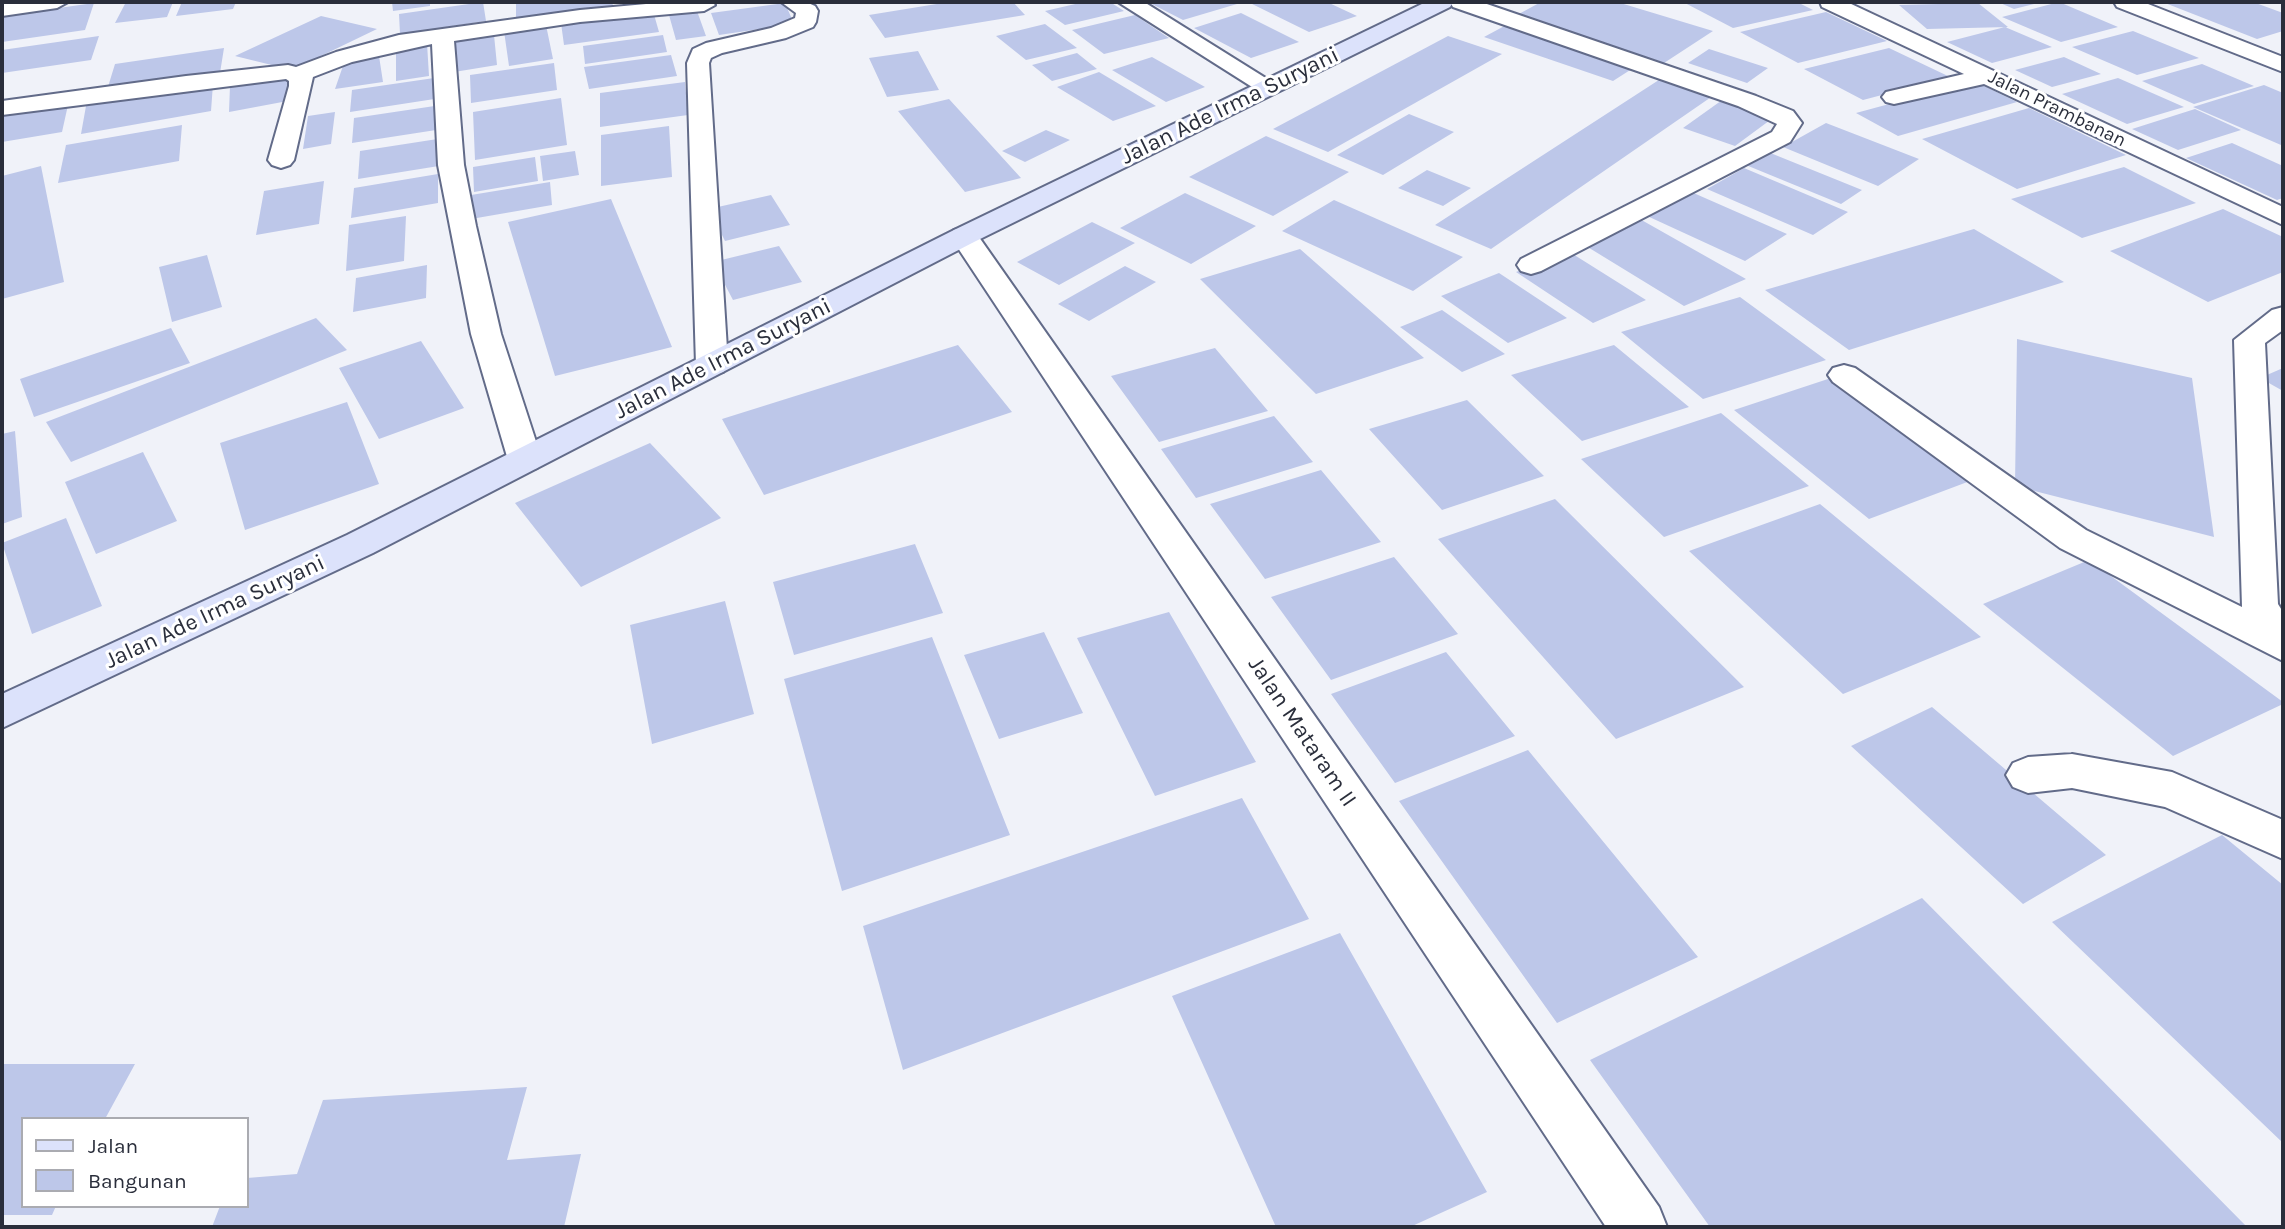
<!DOCTYPE html>
<style>
body{margin:0}
#map{position:relative;width:2285px;height:1229px;overflow:hidden;background:#f0f2f9;font-family:Karla,sans-serif}
canvas{display:block}
.frame{position:absolute;inset:0;border:4px solid #2a2e3b;pointer-events:none}
.legend{position:absolute;left:21px;top:1117px;width:228px;height:91px;box-sizing:border-box;background:#fff;border:2px solid #aaabb1;margin:0;padding:9px 12px;list-style:none;font-size:21px;color:#2a2e3b}
.legend li{display:flex;align-items:center;gap:14px;height:35px}
.legend b{width:35px;border:2px solid #aaabb1}
</style>
<div id="map">
<canvas width="2285" height="1229"></canvas>
<div class="frame"></div>
<ul class="legend">
<li><b style="height:9px;background:#dce2fb"></b>Jalan</li>
<li><b style="height:19px;background:#bdc7e9"></b>Bangunan</li>
</ul>
</div>
<script>
const c = document.querySelector('canvas').getContext('2d');
c.lineJoin = 'round';
function fillPath(path, color) { c.fillStyle = color; c.fill(path, 'evenodd'); }
const poly = rows => new Path2D(rows.map(r => 'M' + r).join(''));
function trace(path, color, width, dash) { c.strokeStyle = color; c.lineWidth = width; c.lineCap = dash ? 'butt' : 'round'; c.setLineDash(dash || []); c.stroke(path); }
function write(font, color, halo, rows, align = 'center') {
  c.font = font + ' Karla,sans-serif'; c.lineWidth = 6; c.setLineDash([]); c.textBaseline = 'middle'; c.strokeStyle = halo; c.fillStyle = color; for (const [text, x, y, turn = 0] of rows) {
    c.save(); c.translate(x, y); c.rotate((+turn || 0) * Math.PI / 180); c.textAlign = isNaN(turn) ? turn : align; if (halo) c.strokeText(text, 0, 0); c.fillText(text, 0, 0); c.restore();
  }
}
fillPath(poly([
 [126,2,173,2,167,17,115,23],
 [182,2,236,2,233,9,176,16],
 [392,2,430,2,430,6,393,11],
 [483,2,486,21,400,34,399,14],
 [516,2,612,2,614,9,516,22],
 [949,2,1013,2,1025,15,885,38,869,15],
 [1084,2,1110,2,1124,11,1065,25,1045,11],
 [1148,2,1233,2,1237,4,1183,20],
 [1248,2,1327,2,1357,16,1309,32],
 [1541,2,1617,2,1713,31,1664,63,1517,15],
 [1683,2,1797,2,1813,10,1733,28],
 [1998,2,2038,2,2038,3,2014,9],
 [2059,2,2118,27,2061,42,2002,17],
 [2170,2,2253,2,2283,13,2283,31,2257,39,2165,3],
 [94,3,85,30,2,42,2,16],
 [785,3,794,24,719,35,711,13],
 [1978,3,2008,27,1927,29,1899,5],
 [653,11,659,32,564,45,561,23],
 [697,11,706,36,676,40,669,15],
 [1826,12,1887,41,1798,63,1740,32],
 [1241,13,1299,42,1251,58,1194,28],
 [1135,15,1169,38,1104,54,1072,30],
 [321,16,377,29,292,70,235,56],
 [1510,23,1638,65,1613,81,1484,37],
 [1045,24,1077,48,1026,60,996,36],
 [546,25,553,59,509,66,504,31],
 [2005,27,2052,47,1992,63,1947,42],
 [2133,31,2199,58,2137,75,2072,47],
 [494,35,497,65,448,73,446,42],
 [663,35,667,52,585,64,583,46],
 [99,36,91,60,2,73,2,50],
 [1448,36,1502,54,1328,152,1273,129],
 [427,43,429,76,396,81,396,48],
 [224,48,220,73,107,90,115,64],
 [1889,48,1950,77,1863,100,1804,69],
 [1709,49,1768,68,1747,83,1688,63],
 [918,51,939,90,887,97,869,58],
 [1077,53,1097,69,1052,81,1032,65],
 [671,55,677,76,589,89,584,67],
 [379,56,383,82,335,89,344,63],
 [1152,57,1205,87,1166,102,1112,70],
 [2064,57,2101,74,2052,87,2015,70],
 [554,63,557,90,471,103,470,75],
 [2202,64,2254,86,2194,104,2142,81],
 [1099,72,1156,106,1113,121,1057,87],
 [293,75,293,100,229,112,230,86],
 [1665,76,1717,93,1491,249,1435,225],
 [441,77,441,98,350,112,352,90],
 [2118,78,2184,107,2127,124,2062,94],
 [1974,81,2017,102,1898,136,1856,113],
 [685,82,688,115,600,127,600,93],
 [213,84,211,111,81,134,86,106],
 [2264,85,2283,93,2281,145,2193,107],
 [561,98,567,145,475,160,473,112],
 [1725,98,1777,115,1735,146,1683,128],
 [949,99,1021,178,965,192,898,111],
 [448,104,449,128,352,143,354,118],
 [68,105,62,132,2,142,2,116],
 [2029,108,2126,155,2017,189,1922,139],
 [2195,109,2241,130,2178,150,2132,129],
 [335,112,331,144,303,149,308,116],
 [1409,114,1454,132,1383,175,1337,155],
 [1826,123,1919,159,1878,186,1783,147],
 [182,125,179,161,58,183,66,145],
 [669,126,672,177,601,186,601,135],
 [1046,130,1070,140,1025,162,1002,151],
 [1266,136,1349,172,1273,216,1189,177],
 [444,138,445,165,358,179,360,151],
 [2232,143,2283,166,2283,198,2277,200,2186,158],
 [1763,150,1862,190,1841,204,1741,163],
 [575,151,579,175,543,181,540,156],
 [535,157,538,181,474,192,473,167],
 [41,166,64,282,2,299,2,176],
 [2124,167,2196,203,2082,238,2011,199],
 [1744,168,1848,212,1813,235,1707,189],
 [1427,170,1471,188,1443,206,1398,188],
 [438,174,438,203,351,218,354,188],
 [324,181,319,224,256,235,264,191],
 [550,182,552,205,471,219,471,195],
 [1689,191,1787,234,1745,261,1645,215],
 [1185,193,1256,226,1191,264,1120,228],
 [771,195,790,225,725,241,709,209],
 [611,199,672,347,555,376,508,222],
 [1334,200,1463,257,1413,291,1282,231],
 [2223,209,2283,237,2283,272,2208,302,2110,251],
 [406,216,404,261,346,271,349,225],
 [1638,218,1746,279,1684,306,1586,246],
 [1092,222,1135,243,1059,285,1017,262],
 [1974,229,2064,282,1849,350,1765,290],
 [779,246,802,282,733,300,713,262],
 [1300,249,1424,358,1316,394,1200,279],
 [1568,251,1646,300,1593,323,1516,272],
 [207,255,222,307,172,322,159,267],
 [427,265,426,298,353,312,356,278],
 [1125,266,1156,282,1089,321,1058,304],
 [1499,273,1567,318,1508,343,1441,296],
 [1740,297,1826,360,1703,399,1621,332],
 [1442,310,1505,354,1462,372,1400,327],
 [316,318,347,350,71,462,46,422],
 [171,328,190,363,34,417,20,379],
 [2017,339,2192,378,2214,537,2015,486],
 [421,341,464,408,379,439,339,368],
 [958,345,1012,412,764,495,722,419],
 [1614,345,1689,407,1582,441,1511,375],
 [1215,348,1268,411,1159,442,1111,376],
 [2283,368,2283,391,2260,378],
 [1831,378,1970,481,1869,519,1734,410],
 [1467,400,1544,476,1442,510,1369,429],
 [347,402,379,484,245,530,220,443],
 [1721,413,1809,486,1664,537,1581,459],
 [1274,416,1313,462,1196,498,1161,449],
 [15,431,22,517,2,524,2,434],
 [650,443,721,518,581,587,515,503],
 [143,452,177,521,96,554,65,482],
 [1321,470,1381,542,1265,579,1210,504],
 [1555,499,1744,687,1616,739,1438,539],
 [1820,504,1981,637,1843,694,1689,551],
 [66,518,102,606,32,634,2,543],
 [915,544,943,613,794,655,773,582],
 [1394,557,1458,634,1331,680,1271,597],
 [2089,560,2283,702,2283,704,2173,756,1983,604],
 [725,601,754,714,652,744,630,625],
 [1169,612,1256,762,1155,796,1077,638],
 [1044,632,1083,713,999,739,964,655],
 [932,637,1010,835,842,891,784,679],
 [1446,652,1515,736,1395,783,1331,694],
 [1932,707,2106,855,2023,904,1851,746],
 [1528,750,1698,957,1557,1023,1399,801],
 [1242,798,1309,919,903,1070,863,926],
 [2222,835,2283,885,2283,1143,2052,922],
 [1922,898,2247,1227,1710,1227,1590,1060],
 [1340,933,1487,1192,1410,1227,1276,1227,1172,996],
 [2,1064,135,1064,105,1119,23,1119,23,1206,56,1206,52,1215,2,1215],
 [527,1087,507,1160,581,1154,564,1227,212,1227,220,1206,247,1206,247,1178,297,1174,323,1100]
]), '#bdc7e9');
const lane = poly([
 [2072,754,2172,772,2283,820,2283,859,2165,807,2072,788,2028,793,2013,787,2006,775,2013,763,2028,757,2072,754]
]);
const street = poly([
 [15,2,68,2,57,8,2,16,2,4,15,2],
 [668,2,712,2,715,5,704,11,580,22,454,41,464,165,476,226,501,334,542,460,537,468,525,471,513,468,508,460,471,334,438,165,432,44,352,62,313,77,294,160,290,165,281,168,272,165,268,160,289,86,289,81,286,79,2,115,2,101,186,76,288,65,296,67,336,52,399,35,580,10,668,2],
 [781,2,806,2,815,6,818,11,816,22,813,27,786,38,722,53,711,58,709,63,728,365,723,372,712,374,701,372,696,365,687,63,693,49,706,43,771,28,795,18,796,13,781,2],
 [1118,2,1144,2,1280,87,1276,92,1268,94,1260,92,1118,2],
 [1450,2,1481,2,1756,96,1793,111,1802,123,1790,142,1541,271,1531,274,1521,271,1517,265,1521,259,1772,132,1777,124,1738,106,1453,7,1450,2],
 [1820,2,1847,2,2283,207,2283,225,1984,84,1894,104,1886,102,1882,97,1886,92,1964,74,1822,7,1820,2],
 [2114,2,2143,2,2283,57,2283,72,2117,7,2114,2],
 [964,228,974,230,1659,1207,1667,1227,1606,1227,950,236,954,230,964,228],
 [2283,307,2283,330,2265,343,2278,604,2283,612,2283,661,2060,548,1833,382,1828,375,1833,368,1844,365,1855,368,2086,530,2242,607,2234,340,2272,310,2283,307]
]);
const secondary = poly([
 [1426,2,1453,2,1450,7,974,242,373,553,2,728,2,694,347,535,954,230,1426,2]
]);
trace(lane, '#626b89', 4);
trace(street, '#626b89', 4);
trace(secondary, '#626b89', 4);
fillPath(lane, '#fff');
fillPath(street, '#fff');
fillPath(secondary, '#dce2fb');
write('19px', '#2a2e3b', '#fff', [
 ["Jalan Prambanan",2057,109,26]
]);
write('23px', '#2a2e3b', '#fff', [
 ["Jalan Ade Irma Suryani",1230,106,-26],
 ["Jalan Ade Irma Suryani",723,359,-27],
 ["Jalan Ade Irma Suryani",215,612,-25],
 ["Jalan Mataram II",1302,732,56]
]);
</script>
